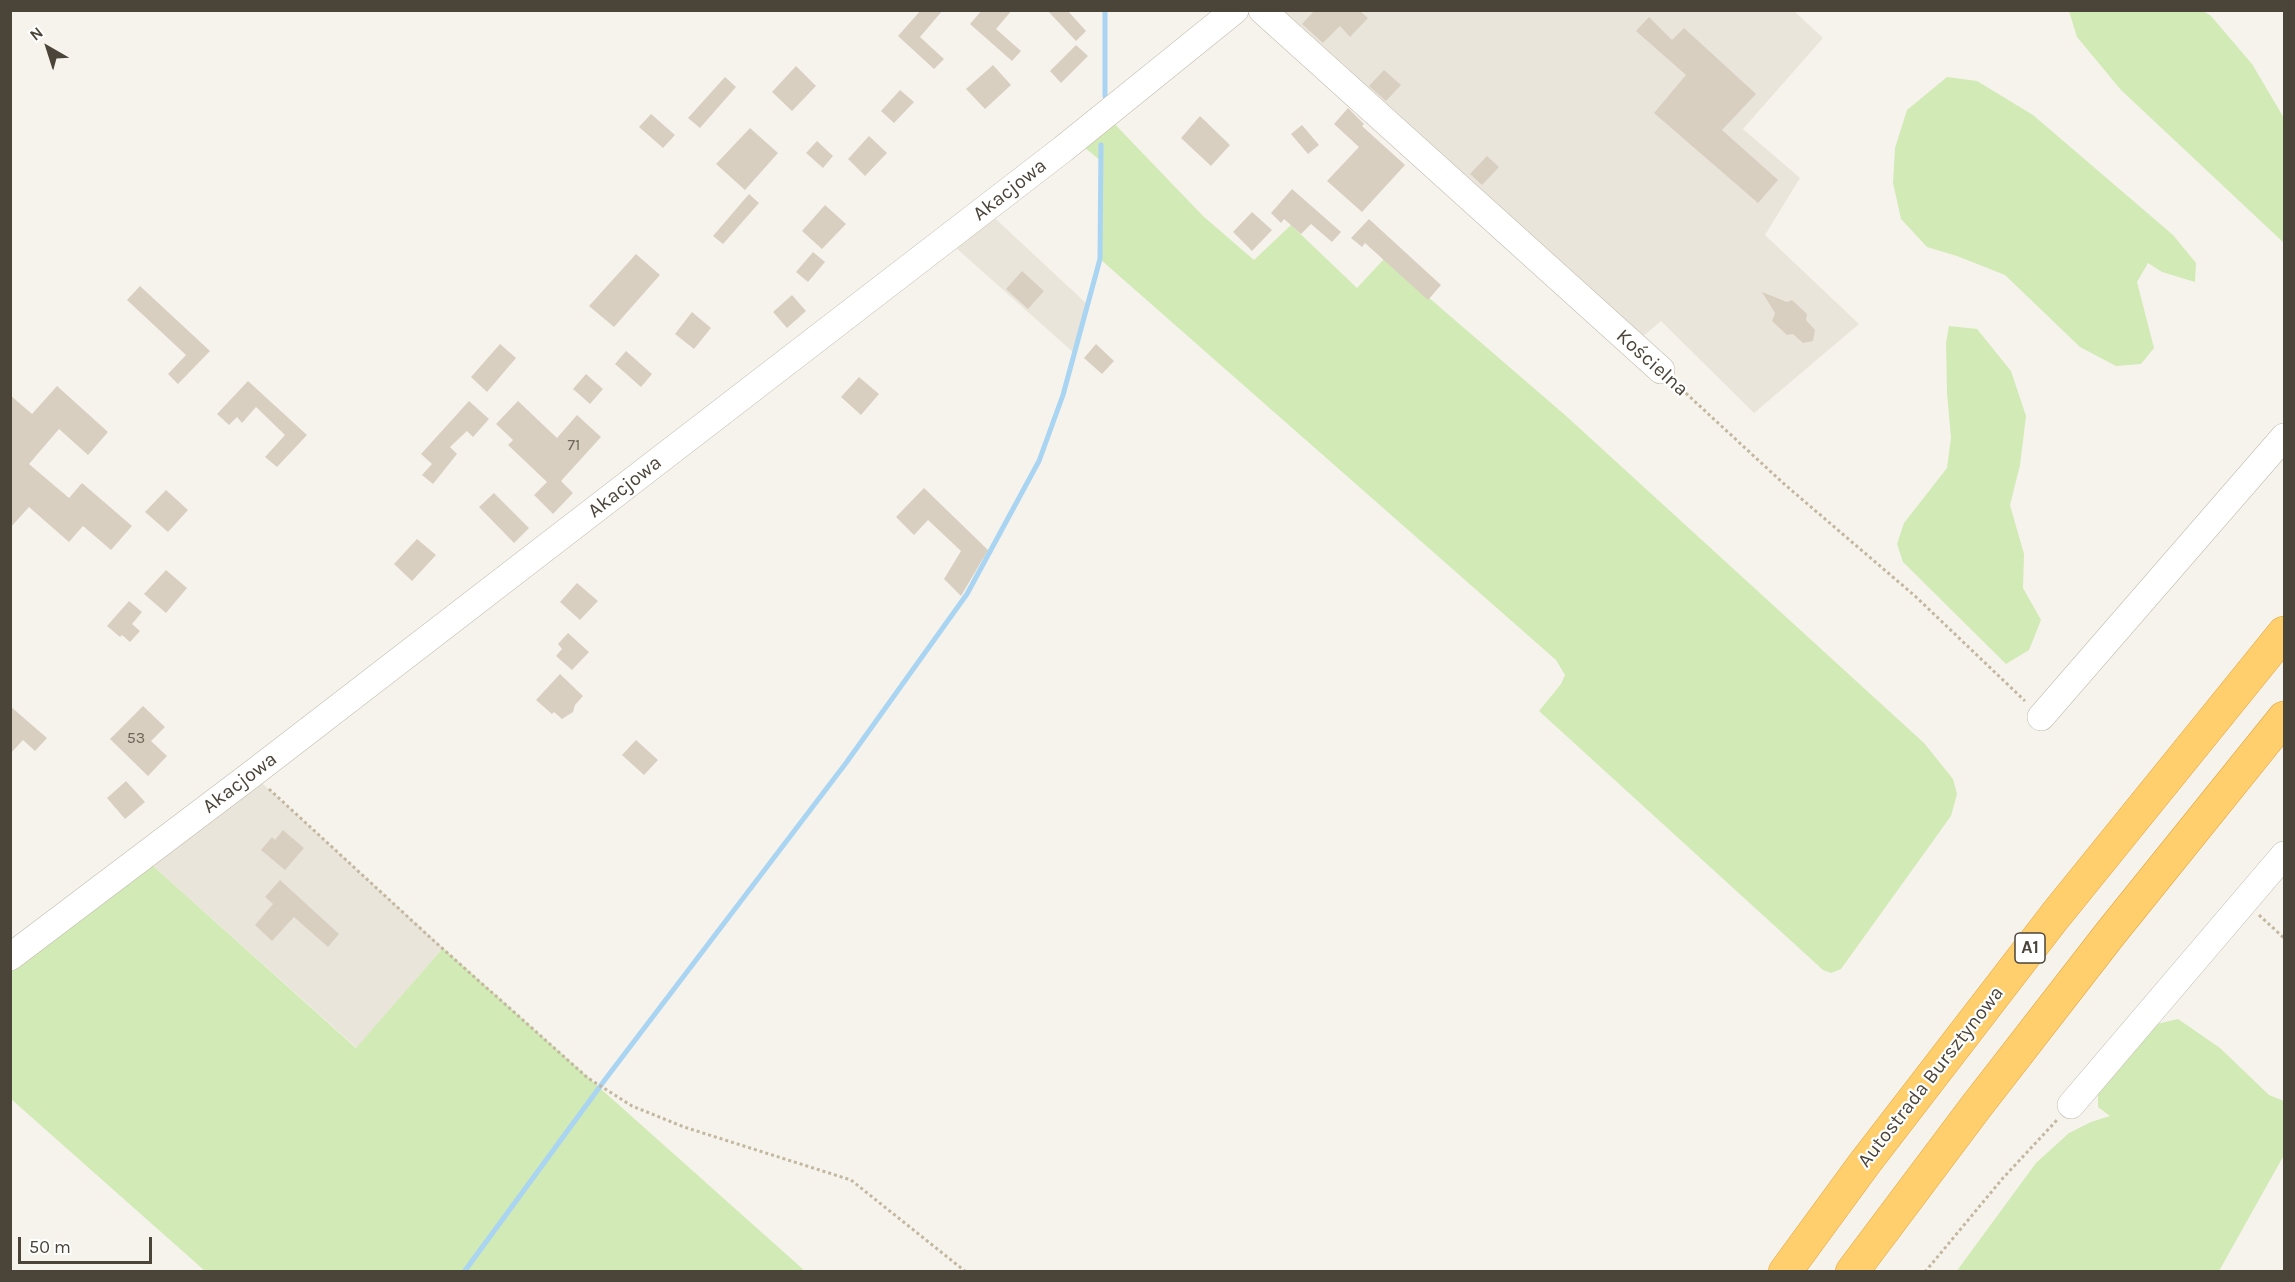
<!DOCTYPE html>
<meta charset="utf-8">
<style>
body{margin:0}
#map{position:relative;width:2295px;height:1282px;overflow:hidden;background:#f6f3ec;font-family:Karla,sans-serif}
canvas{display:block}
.frame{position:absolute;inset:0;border:12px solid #4b4439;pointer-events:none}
.north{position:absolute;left:18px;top:18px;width:60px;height:60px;-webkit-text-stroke:4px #fff;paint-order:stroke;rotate:321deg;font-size:16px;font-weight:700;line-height:24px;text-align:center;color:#4b4439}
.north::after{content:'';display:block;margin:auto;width:21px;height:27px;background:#4b4439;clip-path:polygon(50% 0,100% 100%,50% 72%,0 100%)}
.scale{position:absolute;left:18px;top:1237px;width:134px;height:27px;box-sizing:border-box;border:3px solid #4b4439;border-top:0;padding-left:8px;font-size:18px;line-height:21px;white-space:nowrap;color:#4b4439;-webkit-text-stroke:4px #fff;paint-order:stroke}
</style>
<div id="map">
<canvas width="2295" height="1282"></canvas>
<div class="frame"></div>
<div class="north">N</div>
<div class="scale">50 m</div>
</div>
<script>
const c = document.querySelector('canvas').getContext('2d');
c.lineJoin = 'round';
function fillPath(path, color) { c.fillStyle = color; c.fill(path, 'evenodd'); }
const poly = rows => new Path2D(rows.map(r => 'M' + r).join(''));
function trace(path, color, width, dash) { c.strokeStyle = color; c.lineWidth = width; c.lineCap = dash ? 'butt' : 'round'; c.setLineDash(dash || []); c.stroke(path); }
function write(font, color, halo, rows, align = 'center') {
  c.font = font + ' Karla,sans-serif'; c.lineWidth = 4.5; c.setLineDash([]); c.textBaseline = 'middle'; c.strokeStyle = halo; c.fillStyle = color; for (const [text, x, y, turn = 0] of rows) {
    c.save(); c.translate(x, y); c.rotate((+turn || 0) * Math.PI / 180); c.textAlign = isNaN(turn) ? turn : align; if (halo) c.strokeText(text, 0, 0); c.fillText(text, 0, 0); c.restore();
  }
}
fillPath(poly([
 [1261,11,1794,11,1823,38,1743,129,1800,178,1765,235,1859,324,1754,413,1661,321,1633,345],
 [985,209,1088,305,1074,353,946,239],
 [252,774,443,948,357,1048,143,857]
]), '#eae5da');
fillPath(poly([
 [2202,10,2211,16,2252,64,2284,118,2284,243,2121,90,2077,37,2069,11],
 [1947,77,1977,81,2033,115,2173,235,2196,263,2195,282,2162,272,2148,263,2137,282,2154,348,2141,364,2116,366,2080,347,2005,275,1957,256,1927,247,1901,219,1893,183,1895,148,1907,110],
 [1106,115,1203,216,1254,260,1291,225,1357,288,1384,259,1565,415,1924,743,1953,779,1957,794,1951,816,1841,969,1831,973,1823,970,1539,711,1561,684,1565,675,1556,660,1100,259,1101,161,1085,148],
 [1949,326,1977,329,2011,371,2026,416,2020,465,2010,505,2024,554,2023,588,2041,620,2029,650,2006,664,1903,562,1897,544,1904,523,1947,468,1951,438,1947,392,1946,343],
 [143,857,356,1048,443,948,805,1271,205,1271,11,1099,11,957],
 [2178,1019,2220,1048,2269,1095,2284,1101,2284,1155,2219,1271,1956,1272,2036,1163,2069,1133,2091,1122,2110,1116,2098,1107,2098,1094,2157,1024]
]), '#d2eab5');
trace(poly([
 [1105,10,1105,96],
 [464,1272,607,1077,846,763,967,594,1039,461,1063,395,1100,259,1101,145]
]), '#a9d4f2', 5);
fillPath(poly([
 [921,10,943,10,920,37,944,59,934,69,898,36],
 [982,10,1012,10,996,29,1021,51,1012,61,970,24],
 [1047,10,1067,10,1086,31,1076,41],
 [1315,10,1359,10,1368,18,1350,37,1340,26,1323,43,1302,24],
 [1649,17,1672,40,1684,28,1756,94,1722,130,1778,180,1758,203,1654,113,1686,75,1636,31],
 [1076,45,1088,56,1061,83,1050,71],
 [993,65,1011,85,985,109,966,89],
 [796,66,816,86,792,111,772,92],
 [1384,70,1401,85,1386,101,1369,86],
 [725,77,736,87,700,128,688,118],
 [900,90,914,102,894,123,881,111],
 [1348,108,1364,124,1362,126,1405,165,1362,212,1327,181,1359,147,1334,124],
 [651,114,675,135,663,148,639,127],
 [1200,116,1230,145,1211,166,1181,138],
 [1302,125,1319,145,1308,154,1291,134],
 [750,128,778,153,745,190,716,164],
 [869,136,887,153,865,176,848,159],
 [817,141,833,156,823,168,806,153],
 [1487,156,1499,167,1482,185,1470,174],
 [1292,189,1341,232,1332,242,1311,224,1301,234,1284,219,1281,223,1271,213],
 [749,194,759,203,723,244,713,236],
 [825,205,846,224,822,249,802,231],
 [1252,212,1272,230,1252,251,1233,232],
 [1369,219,1441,285,1428,300,1365,243,1362,247,1351,238],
 [813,252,825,262,808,282,796,272],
 [636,254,660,275,614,327,589,306],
 [1022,271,1044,291,1028,309,1006,289],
 [140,286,210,351,178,384,168,374,186,355,127,300],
 [1762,292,1787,302,1792,300,1807,314,1806,320,1815,330,1813,341,1803,343,1793,334,1787,335,1772,321,1775,313],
 [792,295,806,311,787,328,773,312],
 [692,312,711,328,694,349,675,334],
 [500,344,516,358,487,392,471,377],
 [1096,344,1114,361,1102,374,1084,358],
 [626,351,652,374,641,387,615,364],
 [586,374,603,389,590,404,573,389],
 [859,377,879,394,861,415,841,397],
 [248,381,307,435,277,467,265,457,285,435,256,407,242,423,237,417,229,425,217,414],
 [57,386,108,432,88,455,59,429,29,464,69,498,82,483,132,526,111,550,83,526,69,542,29,507,10,528,10,395,32,414],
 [469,401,489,419,473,437,467,431,450,447,457,454,433,484,422,475,432,464,421,454],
 [518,401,557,438,577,415,601,437,561,481,573,493,553,514,534,495,547,482,508,445,513,440,496,424],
 [924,488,988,550,961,596,944,579,961,551,928,520,914,535,896,517],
 [166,490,188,510,168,532,145,512],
 [494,493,529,528,514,543,479,507],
 [417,539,436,555,412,581,394,564],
 [166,570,187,588,166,613,144,594],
 [577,583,598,601,580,620,560,602],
 [129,601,142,612,132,624,140,631,130,642,122,635,120,637,107,626],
 [568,633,589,652,572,670,556,656,562,649,558,644],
 [560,674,583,696,575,705,573,712,562,719,554,712,552,714,536,700],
 [10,706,47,738,35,751,23,740,10,754],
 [143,706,165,727,151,741,167,756,148,776,110,739],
 [636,740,658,760,644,775,622,755],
 [126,781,145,802,125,819,107,798],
 [283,830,304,848,285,870,261,850,272,837,275,840],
 [280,880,339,934,328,947,294,917,272,941,255,925,273,904,265,897]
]), '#d8cfc1');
const minor = poly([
 [1262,10,1661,370],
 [2041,717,2284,437],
 [10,957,252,774,1063,149,1235,10],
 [2071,1105,2284,855]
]);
const highway = poly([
 [1785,1272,1864,1164,2055,916,2284,633],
 [1852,1272,1975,1108,2110,934,2284,718]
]);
trace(minor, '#c2bbae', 28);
trace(highway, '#e0a43c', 34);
trace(poly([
 [1677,385,1783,483,1915,596,2025,701],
 [269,789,433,940,588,1078,632,1106,684,1127,851,1180,966,1272],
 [2259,915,2284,938],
 [1925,1272,2003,1178,2057,1120]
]), '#c4b79f', 3, [3, 3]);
trace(minor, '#fff', 27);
trace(highway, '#ffcf6e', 33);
write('16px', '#6e675b', null, [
 ["71",574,445],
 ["53",136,738]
]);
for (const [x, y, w] of [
 [2030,948,30]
]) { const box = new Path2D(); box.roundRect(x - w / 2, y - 15, w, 30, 4.5); c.fillStyle = '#fff'; c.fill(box); trace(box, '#4b4439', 1.5); }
write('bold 18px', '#4b4439', null, [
 ["A1",2030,948]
]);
write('20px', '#4b4439', '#fff', [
 ["Akacjowa",1010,190,-38],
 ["Kościelna",1652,363,42],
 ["Akacjowa",625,487,-38],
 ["Akacjowa",240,783,-37],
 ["Autostrada Bursztynowa",1931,1077,-52]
]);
</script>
